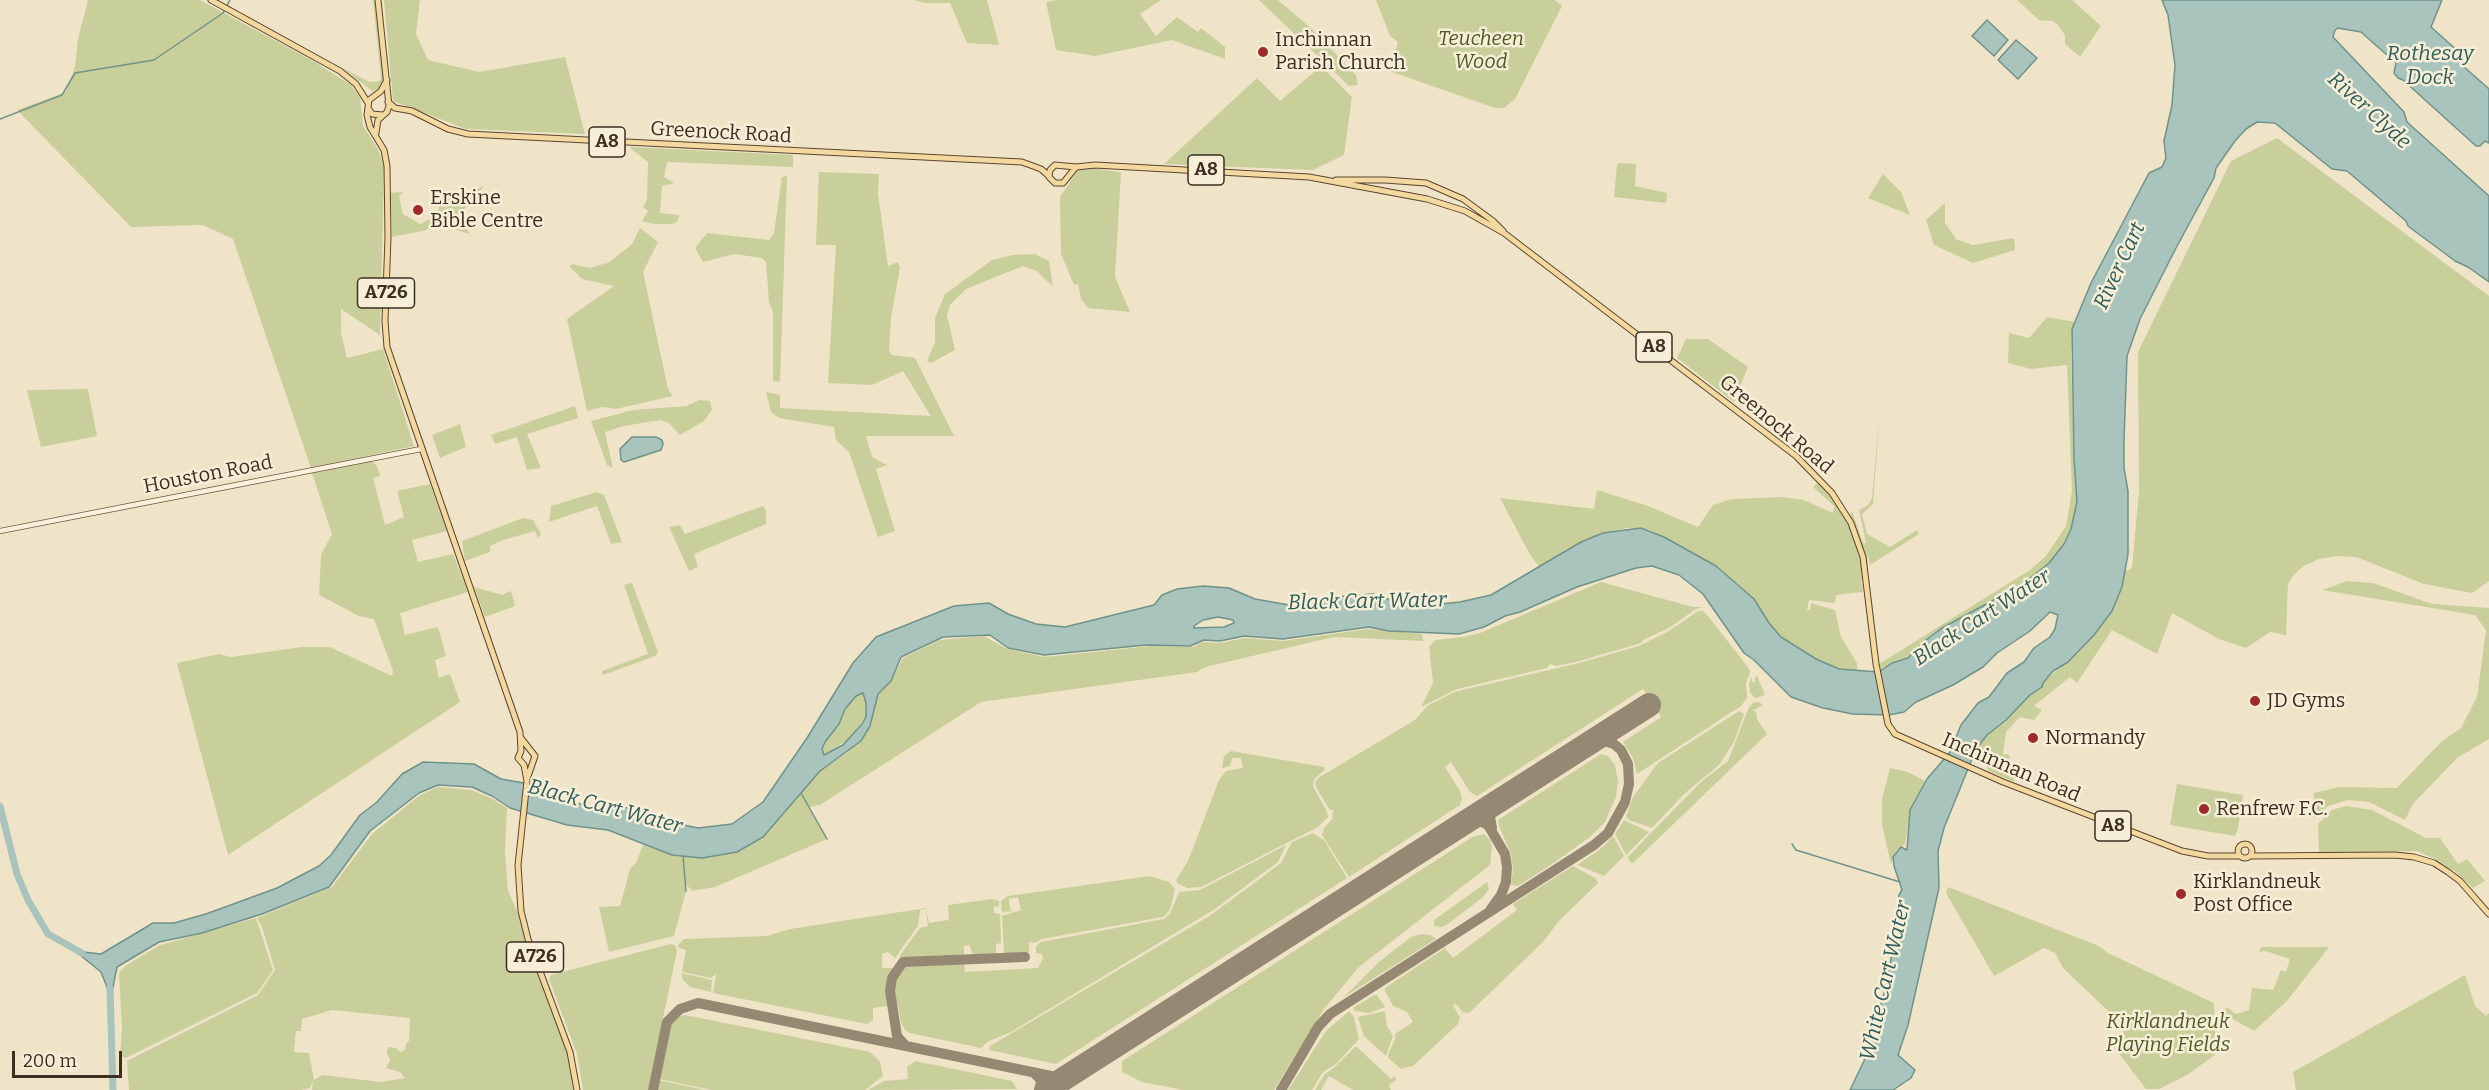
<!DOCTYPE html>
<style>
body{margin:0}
#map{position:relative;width:2489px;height:1090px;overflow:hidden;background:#f0e4c8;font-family:Bitter,serif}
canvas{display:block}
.scale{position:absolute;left:12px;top:1051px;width:110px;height:27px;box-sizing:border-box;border:3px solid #3d2e20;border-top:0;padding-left:8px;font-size:18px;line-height:21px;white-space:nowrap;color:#3d2e20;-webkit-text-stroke:4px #f7eed8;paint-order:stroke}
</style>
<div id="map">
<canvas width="2489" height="1090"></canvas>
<div class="scale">200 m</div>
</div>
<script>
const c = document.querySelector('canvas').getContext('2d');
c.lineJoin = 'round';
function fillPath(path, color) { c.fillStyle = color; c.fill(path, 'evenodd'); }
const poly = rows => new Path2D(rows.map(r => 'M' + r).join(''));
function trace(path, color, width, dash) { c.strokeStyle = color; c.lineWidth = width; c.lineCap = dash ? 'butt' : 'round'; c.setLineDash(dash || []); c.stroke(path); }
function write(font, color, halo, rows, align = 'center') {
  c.font = font + ' Bitter,serif'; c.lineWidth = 5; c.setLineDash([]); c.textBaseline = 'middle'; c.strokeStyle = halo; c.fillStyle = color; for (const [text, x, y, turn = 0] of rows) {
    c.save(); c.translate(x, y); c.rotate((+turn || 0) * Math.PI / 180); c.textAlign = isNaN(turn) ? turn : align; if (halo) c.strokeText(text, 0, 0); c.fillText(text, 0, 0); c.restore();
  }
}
fillPath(poly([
 [88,0,200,0,315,62,351,85,360,97,363,126,378,149,384,166,380,335,341,309,341,333,347,358,383,349,414,446,311,468,233,239,203,225,131,227,17,110,66,92,75,67,78,39],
 [373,0,375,0,384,75,384,81,379,89,372,91,343,68,369,82,379,81,381,78],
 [384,0,420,0,416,34,428,60,479,72,565,57,585,134,466,129,393,101],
 [914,0,987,0,999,45,967,43,950,3,924,3],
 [1057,0,1161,0,1140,14,1156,36,1177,17,1198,32,1201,28,1225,47,1225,59,1172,40,1095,56,1056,50,1046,2],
 [1259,0,1278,0,1312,29,1356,75,1358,85,1349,86],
 [1376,0,1555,0,1562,6,1515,99,1504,108,1495,108,1389,71,1398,42,1390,36],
 [2017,0,2072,0,2101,26,2080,57,2065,44,2065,35,2057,24,2052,21,2039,20],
 [1321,66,1352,97,1344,155,1313,170,1164,164,1257,78,1280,101],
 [2277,138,2489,296,2489,581,2472,593,2424,584,2356,557,2338,556,2319,559,2302,567,2292,577,2288,584,2286,635,2270,632,2246,648,2219,639,2172,613,2157,654,2112,630,2077,683,2070,677,2034,706,2042,710,2034,720,2020,717,2006,732,2003,754,2009,755,2014,782,1989,771,1982,760,1972,759,1981,741,2094,635,2112,611,2125,572,2132,568,2139,492,2138,352,2231,161],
 [629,147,793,155,793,167,667,162,664,177,674,183,662,186,660,213,679,215,678,221,672,224,655,224,642,221,648,211,643,207,647,200,648,162],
 [1619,163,1636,164,1635,186,1667,193,1666,203,1614,197,1617,164],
 [1089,168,1121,172,1115,277,1130,312,1088,308,1081,299,1078,284,1074,285,1061,254,1060,197,1078,170],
 [819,172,879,174,878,194,888,266,898,262,900,268,891,318,889,351,892,355,915,358,954,436,866,436,872,457,887,465,876,469,895,531,878,537,849,452,836,440,834,427,779,418,771,412,766,392,780,395,780,408,931,416,903,371,872,385,828,383,836,245,816,245],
 [1883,174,1901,192,1910,215,1868,198],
 [787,176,780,382,773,381,773,311,769,303,766,262,762,258,734,254,703,262,695,248,707,233,769,240,774,233,782,177],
 [484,186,458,217,470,234,433,223,426,230,392,237,391,193,403,192,399,196,403,214,420,224,432,218,439,209,437,200,451,196,456,199],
 [1945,203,1945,223,1956,239,1973,245,2014,238,2015,250,1973,263,1934,245,1926,220],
 [640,228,658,242,643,272,668,389,673,396,616,409,602,407,587,411,567,319,614,286,582,279,570,267,572,264,590,268,610,262,632,244],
 [1035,254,1049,261,1053,287,1037,271,1023,266,966,289,950,305,947,315,955,350,931,363,927,361,935,342,935,318,945,294,992,260,1013,255],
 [2047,317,2075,322,2072,329,2071,351,2074,458,2077,502,2071,529,2064,544,2049,563,2023,584,1942,628,1926,640,1908,658,1892,663,1880,671,1879,664,2030,570,2046,556,2066,526,2072,491,2067,365,2031,369,2008,363,2009,333,2029,338],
 [1686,339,1708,339,1748,367,1734,402,1677,358],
 [88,389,97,436,41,447,27,390],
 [699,400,710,401,712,410,704,421,680,435,669,423,660,420,624,426,605,432,613,468,607,465,591,421,633,410,687,406],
 [575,406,578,418,527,434,541,468,527,470,517,437,495,444,491,435],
 [1880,411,1873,504,1862,514,1867,534,1890,547,1917,530,1919,534,1870,565,1867,551,1868,577,1861,544,1850,515,1852,511,1863,543,1866,543,1859,510,1868,505,1872,498],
 [460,424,466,447,440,458,432,435],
 [372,461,377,466,380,476,373,478,385,525,404,517,397,491,430,484,447,531,412,540,418,562,453,554,468,592,400,613,405,635,438,627,446,656,435,660,439,678,450,674,460,702,228,855,177,663,219,654,231,657,302,647,330,647,392,676,393,671,374,619,359,616,319,595,321,555,332,534,312,473],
 [1818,482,1837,503,1852,532,1862,567,1864,579,1861,579,1863,592,1836,595,1835,603,1809,600,1807,610,1810,610,1811,603,1835,610,1841,637,1857,663,1857,670,1839,669,1816,659,1794,646,1781,637,1769,623,1754,599,1731,579,1694,553,1648,529,1628,528,1603,533,1581,542,1540,568,1529,553,1500,498,1594,509,1597,490,1648,506,1698,527,1713,505,1732,499,1783,497,1804,500,1833,513,1834,506,1813,487],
 [597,492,604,495,622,542,611,544,597,506,549,522,551,506],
 [763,506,766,511,766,524,694,554,698,567,689,571,669,527,680,525,685,534],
 [523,518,533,520,541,534,538,538,535,531,503,540,490,546,490,552,465,561,462,541],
 [2347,581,2373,583,2432,604,2489,608,2489,739,2457,758,2413,804,2405,820,2369,802,2348,800,2328,806,2314,818,2314,793,2339,787,2397,788,2442,741,2461,728,2477,697,2486,630,2475,615,2322,590],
 [1601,582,1693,607,1704,607,1696,609,1669,628,1643,640,1641,643,1576,662,1556,666,1550,664,1547,668,1457,689,1421,707,1433,683,1429,647,1435,640,1463,637,1480,633],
 [632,583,658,652,655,656,603,675,602,671,648,654,624,585],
 [474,587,502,595,511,591,515,606,485,617],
 [1698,611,1703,611,1708,616,1748,667,1750,672,1746,683,1747,698,1741,706,1637,774,1633,758,1623,742,1661,717,1643,689,1477,796,1470,792,1451,762,1445,767,1460,791,1462,798,1460,805,1349,877,1322,835,1324,828,1333,818,1332,813,1334,810,1330,810,1317,789,1315,782,1318,778,1415,720,1427,706,1454,692,1579,663,1639,646,1669,631],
 [1368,629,1422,634,1423,641,1334,637,1205,667,1197,672,981,702,820,805,809,807,827,839,715,887,692,891,686,884,686,891,674,936,609,952,599,907,620,906,630,869,636,863,643,845,672,855,702,858,763,837,820,771,847,753,870,726,878,694,891,681,903,658,940,640,984,636,1007,649,1044,657,1152,646,1194,647,1202,642,1220,643,1245,638,1283,641],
 [1757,676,1765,695,1755,698,1750,692,1749,683,1752,677,1752,682,1755,682,1755,677],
 [863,693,865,695,866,717,848,740,824,755,822,749,825,742,839,724,845,709,856,696],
 [1759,702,1763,705,1752,711,1756,711,1757,719,1767,734,1633,863,1630,862,1628,857,1649,835,1701,782,1728,761,1749,707,1753,703],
 [1739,711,1744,714,1740,725,1734,742,1719,765,1684,794,1652,828,1629,820,1626,816,1633,797,1658,763],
 [1231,751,1324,767,1325,770,1314,779,1313,786,1326,810,1328,817,1318,827,1201,887,1187,888,1177,883,1176,880,1188,861,1219,780,1226,771,1243,768,1241,758,1232,758,1230,766,1222,768,1224,756],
 [1601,754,1608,756,1615,765,1618,781,1616,797,1605,822,1590,837,1552,864,1518,886,1511,885,1513,869,1511,854,1499,826,1498,820],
 [1890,768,1908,772,1925,781,1910,813,1905,844,1896,851,1891,864,1882,825,1882,799],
 [2177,784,2243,795,2238,829,2235,836,2170,825],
 [438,787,471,790,491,798,507,808,505,851,508,891,520,918,533,963,531,967,535,968,566,1047,575,1090,312,1090,313,1081,310,1088,301,1090,129,1090,127,1061,258,995,275,970,262,927,257,918,332,887,372,834,420,795],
 [332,1010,410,1018,409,1041,406,1044,405,1050,400,1052,396,1048,388,1047,387,1053,390,1060,386,1068,400,1072,405,1078,381,1082,322,1075,314,1080,309,1053,294,1052,296,1031,301,1031,302,1019],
 [2346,806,2372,810,2426,838,2440,838,2458,864,2467,859,2485,881,2473,888,2456,872,2431,857,2416,851,2319,853,2318,824,2332,810],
 [1624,820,1649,832,1626,855,1615,834],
 [1313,833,1324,840,1347,878,1056,1064,989,1050,990,1046,1211,915,1281,863,1292,842],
 [1484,834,1490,840,1492,847,1490,865,1359,967,1324,1009,1274,1090,1183,1090,1142,1082,1122,1072,1122,1061,1130,1056,1474,836],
 [1613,836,1624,856,1604,876,1577,865,1603,847],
 [1286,845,1278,862,1215,909,1011,1032,987,1042,981,1048,910,1033,905,1030,901,1023,898,1005,894,1005,893,981,900,967,905,963,964,962,965,972,1038,968,1043,958,1042,954,1036,953,1036,946,1041,942,1164,919,1170,914,1179,892,1200,890],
 [1573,866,1595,878,1598,883,1558,922,1544,941,1469,1013,1463,1012,1456,1004,1453,1005,1460,1018,1458,1024,1413,1066,1401,1069,1388,1058,1388,1055,1395,1039,1395,1034,1413,1022,1407,1012,1393,1006,1385,991,1385,988,1445,948,1453,958,1517,910,1513,904],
 [1150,876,1169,882,1175,889,1170,910,1163,917,1042,939,1035,943,1029,942,1029,952,1024,956,1011,956,1004,953,1002,916,1021,910,1018,897,1009,899,1010,910,1013,911,1002,912,1001,901,1008,896],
 [1487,882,1489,889,1482,898,1449,923,1442,927,1434,926,1434,920],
 [1948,887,2099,946,2108,953,2214,1003,2216,1054,2187,1075,2159,1089,2146,1089,2120,1055,2124,1026,2063,968,2055,953,2044,948,1994,976,1946,893],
 [992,899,999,901,999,907,994,906,994,913,1000,914,1001,943,996,944,996,954,992,957,974,957,968,942,969,945,964,946,964,959,902,960,900,955,920,928,928,926,926,909,920,910,918,926,895,958,888,952,882,954,882,968,894,968,889,987,890,1004,888,1006,873,1008,873,1020,867,1024,713,993,716,974,711,978,682,972,686,950,679,948,678,945,684,939,767,936,790,929,926,908,929,923,948,920,952,923,949,920,948,905],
 [256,918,273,970,257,993,126,1058,120,1056,122,1028,119,973,125,966,160,945],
 [1421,934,1431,935,1436,939,1344,997,1380,961,1411,937],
 [670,944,675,945,677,951,648,1090,583,1090,577,1054,549,979,551,975],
 [2261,947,2329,947,2287,1001,2254,1031,2222,1013,2224,1009,2228,1008,2236,1014,2249,1010,2252,988,2273,990,2281,970,2286,972,2290,959,2265,951,2259,952],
 [681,973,712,980,711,992,690,987,683,980],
 [2465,975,2475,1006,2486,1016,2489,1013,2489,1090,2296,1090,2293,1072],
 [1374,995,1377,995,1385,1007,1370,1013,1355,1011,1353,1008],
 [1349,1011,1354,1017,1359,1039,1336,1064,1323,1072,1312,1090,1288,1090,1326,1031],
 [1385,1011,1387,1026,1393,1036,1386,1056,1364,1036,1358,1017],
 [685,1015,870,1052,880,1062,883,1076,865,1090,712,1090,659,1079,671,1025,677,1017],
 [1356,1046,1391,1079,1395,1076,1396,1080,1389,1085,1391,1090,1353,1090,1329,1076,1321,1090,1315,1090,1324,1075,1336,1066],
 [915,1061,1012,1081,1017,1089,868,1090,884,1081,908,1079,907,1067],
 [659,1080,705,1090,657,1090]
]), '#c9cf9b');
const water = poly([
 [2162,0,2442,0,2431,27,2468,60,2463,66,2489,89,2489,143,2485,141,2480,146,2476,146,2403,80,2398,78,2394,73,2396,63,2361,32,2338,28,2335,30,2333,37,2404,112,2407,122,2489,196,2489,282,2468,267,2455,261,2408,226,2406,221,2347,171,2332,169,2275,123,2257,122,2246,129,2235,141,2216,168,2214,178,2176,248,2140,319,2127,356,2124,440,2124,468,2128,491,2128,554,2122,587,2112,611,2094,635,2068,662,2053,671,2043,683,2042,687,2030,695,2006,720,1987,735,1976,749,1944,828,1938,851,1939,888,1908,1025,1898,1055,1915,1070,1911,1078,1893,1090,1850,1090,1864,1061,1885,990,1891,959,1899,895,1902,890,1894,866,1893,857,1901,847,1907,850,1910,810,1927,779,1950,752,1961,725,1978,703,1989,697,2007,673,2024,662,2034,648,2050,637,2055,629,2058,615,2050,612,2030,631,1997,653,1983,667,1953,685,1916,702,1904,712,1889,715,1853,714,1823,708,1791,697,1754,660,1744,653,1703,594,1679,575,1652,566,1636,568,1577,587,1520,612,1505,616,1484,627,1459,634,1389,631,1369,627,1283,639,1244,636,1220,641,1204,640,1190,646,1146,645,1044,655,1008,648,990,635,943,637,901,657,891,681,878,694,870,726,861,741,820,771,763,837,737,852,702,858,672,855,608,830,567,825,510,808,492,796,472,787,438,785,419,793,370,831,329,887,262,914,202,933,159,942,117,967,111,997,101,972,75,951,101,954,153,923,174,923,206,914,277,888,319,866,331,855,360,815,377,802,402,774,423,762,474,764,501,779,529,784,556,799,595,807,641,808,674,823,698,828,732,824,763,802,807,738,853,663,876,637,954,606,989,603,1008,614,1036,624,1065,627,1154,605,1162,595,1177,589,1203,586,1229,588,1255,599,1295,606,1333,597,1373,594,1394,601,1421,606,1460,602,1491,595,1581,542,1603,533,1641,528,1664,537,1716,566,1754,599,1769,623,1781,637,1816,659,1839,669,1879,672,1892,663,1908,658,1926,640,1942,628,2023,584,2049,563,2064,544,2071,529,2077,502,2074,458,2072,329,2091,283,2149,173,2162,167,2166,158,2164,141,2172,105,2175,65,2168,15,2162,0],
 [1218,617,1233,620,1234,623,1224,627,1194,628,1194,626,1203,620,1218,617],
 [863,693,866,703,866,717,862,724,843,745,824,755,822,749,825,742,839,724,845,709,856,696,863,693],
 [1987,20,2008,40,1994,56,1972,36,1987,20],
 [2016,40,2037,58,2018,79,1998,60,2016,40],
 [632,437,656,437,662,440,663,444,661,450,624,462,621,460,620,449,632,437]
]);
fillPath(water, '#a9c4bc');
trace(water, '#6f938a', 1.5);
trace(poly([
 [0,119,62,95,75,73,154,60,223,13,230,0],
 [801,793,827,839],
 [1792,844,1796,850,1900,882],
 [683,856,686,891]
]), '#6f938a', 1.5);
trace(poly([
 [0,806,17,874,28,900,48,934,82,953],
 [110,988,113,1090]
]), '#a9c4bc', 7);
trace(poly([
 [1465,822,1478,820,1488,825,1505,854,1507,867,1506,882,1501,895,1491,909],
 [1492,828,1490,817,1496,803],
 [905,1045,897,1036,890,991,892,978,903,962,1025,957],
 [1033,1072,1041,1080,1040,1090],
 [653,1090,667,1022,680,1009,698,1003,1056,1077,1074,1072],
 [1281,1090,1318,1027,1330,1014,1594,845,1608,833,1625,802,1629,784,1628,764,1621,750,1614,744,1600,740,1589,744]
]), '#968974', 10);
trace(poly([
 [1046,1090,1649,705]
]), '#968974', 24);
const secondary = poly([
 [0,531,421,449]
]);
const primary = poly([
 [211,0,340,71,356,84,368,103],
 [387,80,381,91,369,100,367,115,370,127,384,150,387,166,388,237,385,321,387,347,520,732,521,751,518,758,524,765,527,781,518,865,521,911,528,939,570,1052,577,1090],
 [388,102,395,108,412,111,448,129,468,134,1022,162,1041,169,1049,176],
 [368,108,372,114,383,115],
 [376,133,378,120,387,112,389,106,378,0],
 [1076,167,1063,183,1055,183,1049,177,1050,170,1055,165,1076,167,1095,165,1309,177,1427,199,1465,211,1504,233,1796,456,1832,493,1851,523,1863,557,1876,664,1888,724,1895,734,2003,782,2182,851,2208,856,2240,856],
 [1336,180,1385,180,1426,183,1463,199,1493,221,1503,231],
 [521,738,535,756,527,779],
 '2238 851a7 7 0 1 1 14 0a7 7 0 1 1-14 0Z',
 [2250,856,2395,855,2414,857,2434,863,2448,872,2460,881,2489,914]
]);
trace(secondary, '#6f573f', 6);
trace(primary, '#5b4430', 7);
trace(secondary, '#faf1dc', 4.5);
trace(primary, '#f3d9a0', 5);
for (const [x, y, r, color] of [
 [1263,52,6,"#9e2a2b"],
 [418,210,6,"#9e2a2b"],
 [2255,701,6,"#9e2a2b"],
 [2033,738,6,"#9e2a2b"],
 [2204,809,6,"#9e2a2b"],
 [2181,894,6,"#9e2a2b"]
]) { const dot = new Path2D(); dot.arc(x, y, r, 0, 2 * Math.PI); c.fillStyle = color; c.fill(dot); trace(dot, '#f7eed8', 2); }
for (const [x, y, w] of [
 [607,142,36],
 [1206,170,36],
 [386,293,57],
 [1654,347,36],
 [2113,826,36],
 [535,957,57]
]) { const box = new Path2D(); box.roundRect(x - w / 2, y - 15, w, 30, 4.5); c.fillStyle = '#f7eed8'; c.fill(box); trace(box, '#3d2e20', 1.5); }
write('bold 18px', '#3d2e20', null, [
 ["A8",607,142],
 ["A8",1206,170],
 ["A726",386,293],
 ["A8",1654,347],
 ["A8",2113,826],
 ["A726",535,957]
]);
write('italic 20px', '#4d5a26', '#f7eed8', [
 ["Teucheen",1481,39],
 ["Wood",1481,62],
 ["Kirklandneuk",2168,1022],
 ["Playing Fields",2168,1045]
]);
write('20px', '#3d2e20', '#f7eed8', [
 ["Inchinnan",1275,40],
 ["Parish Church",1275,63],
 ["Erskine",430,198],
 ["Bible Centre",430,221],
 ["JD Gyms",2267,701],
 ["Normandy",2045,738],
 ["Renfrew F.C.",2216,809],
 ["Kirklandneuk",2193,882],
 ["Post Office",2193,905]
], 'left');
write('20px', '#3d2e20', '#f7eed8', [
 ["Greenock Road",721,133,3],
 ["Greenock Road",1776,425,40],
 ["Houston Road",208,475,-11],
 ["Inchinnan Road",2011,768,23]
]);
write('italic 21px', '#2f5d5a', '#f7eed8', [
 ["Rothesay",2430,54],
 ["Dock",2430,78],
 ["River Clyde",2369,111,42],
 ["River Cart",2120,266,-65],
 ["Black Cart Water",1367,602,-1],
 ["Black Cart Water",1982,618,-33],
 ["Black Cart Water",605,807,15],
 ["White Cart Water",1886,981,-77]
]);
</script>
